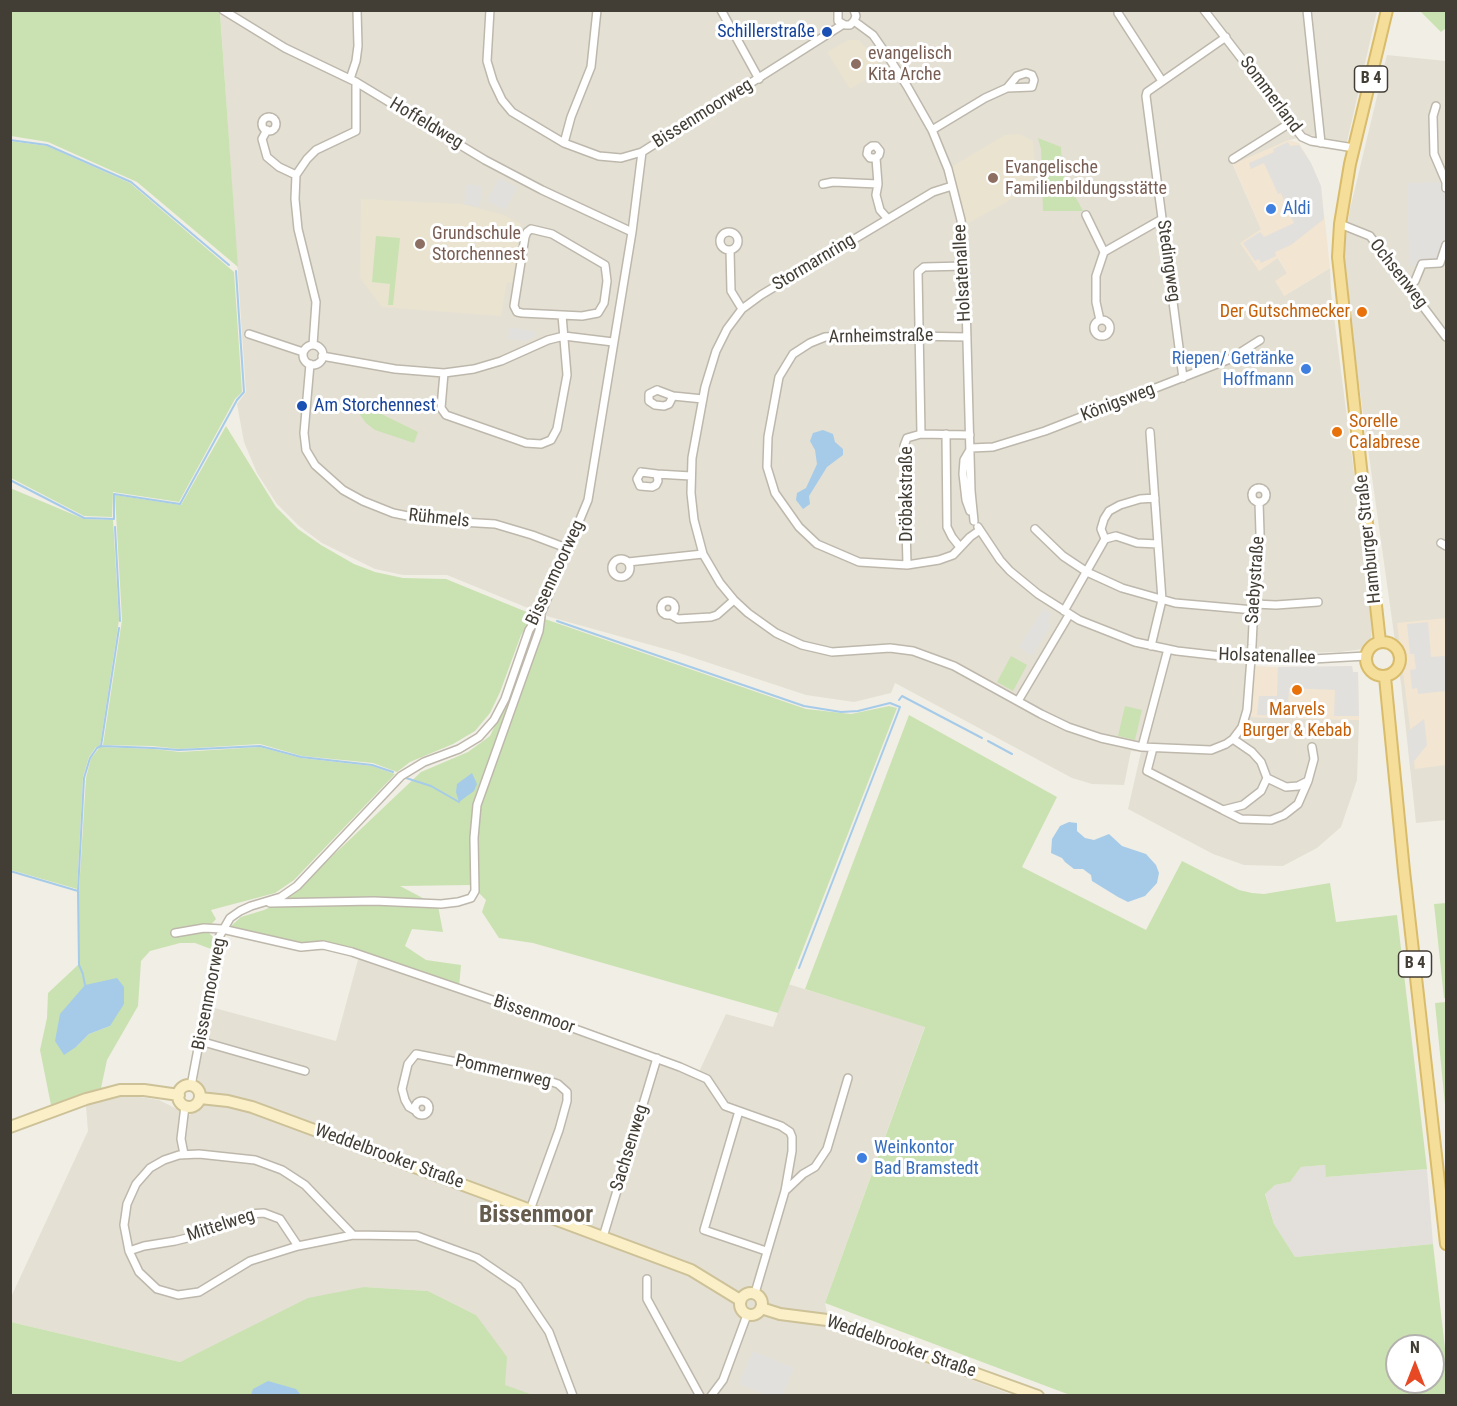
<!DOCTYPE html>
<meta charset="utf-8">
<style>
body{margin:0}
#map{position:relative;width:1457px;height:1406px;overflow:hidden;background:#f1eee5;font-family:"Roboto Condensed",sans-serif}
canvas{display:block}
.frame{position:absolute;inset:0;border:12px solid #433e35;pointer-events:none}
.north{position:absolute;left:1385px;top:1334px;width:60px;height:60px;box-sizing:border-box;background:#fff;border:2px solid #b4b2ae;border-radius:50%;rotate:0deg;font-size:16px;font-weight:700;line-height:24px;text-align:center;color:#433e35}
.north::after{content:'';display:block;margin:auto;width:21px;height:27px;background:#e84925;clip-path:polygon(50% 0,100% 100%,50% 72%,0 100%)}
</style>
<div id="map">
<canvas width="1457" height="1406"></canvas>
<div class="frame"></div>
<div class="north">N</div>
</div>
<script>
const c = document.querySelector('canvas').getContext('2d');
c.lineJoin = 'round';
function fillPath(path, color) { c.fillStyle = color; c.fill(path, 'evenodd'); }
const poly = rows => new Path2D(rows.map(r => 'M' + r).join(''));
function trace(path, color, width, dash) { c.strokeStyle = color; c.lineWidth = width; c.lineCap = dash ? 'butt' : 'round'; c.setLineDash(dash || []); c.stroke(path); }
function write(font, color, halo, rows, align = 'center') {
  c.font = font + ' "Roboto Condensed",sans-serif'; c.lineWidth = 6; c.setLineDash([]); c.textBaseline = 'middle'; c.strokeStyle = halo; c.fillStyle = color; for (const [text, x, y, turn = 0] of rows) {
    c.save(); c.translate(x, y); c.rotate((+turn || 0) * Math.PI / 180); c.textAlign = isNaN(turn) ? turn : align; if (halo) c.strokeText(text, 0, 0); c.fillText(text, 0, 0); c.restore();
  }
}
fillPath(poly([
 [220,11,1377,11,1347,142,1310,135,1289,140,1233,165,1261,229,1259,271,1277,257,1287,273,1284,296,1330,268,1331,293,1363,543,1372,628,1371,639,1363,649,1340,652,1255,654,1251,717,1359,720,1357,780,1341,827,1317,848,1283,866,1244,865,1213,854,1128,809,1141,752,1131,751,1124,785,1092,784,1072,778,895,683,891,693,854,702,806,695,676,652,550,617,447,575,403,575,375,569,322,543,299,526,277,504,257,473,244,442,237,404,246,392],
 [1387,55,1446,61,1446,820,1416,823,1401,684,1342,263,1350,209],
 [359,956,698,1074,726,1014,773,1027,788,984,925,1026,825,1303,828,1319,819,1324,1013,1395,504,1395,476,1315,428,1291,364,1287,232,1338,180,1362,11,1322,11,1297,88,1131,86,1106,111,1096,133,1096,159,1100,189,1115,202,1108,197,1076,211,1007,336,1041]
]), '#e4e0d4');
fillPath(poly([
 [1289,140,1299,143,1311,163,1321,186,1330,268,1284,296,1275,281,1287,273,1278,258,1259,271,1240,243,1261,229,1233,164],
 [1446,618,1446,765,1415,769,1397,623],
 [1254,666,1291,668,1352,666,1353,672,1358,672,1359,720,1251,717]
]), '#f2e5d1');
fillPath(poly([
 [1325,1165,1327,1177,1427,1169,1433,1244,1295,1257,1274,1224,1265,1193,1275,1185,1290,1182,1301,1167]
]), '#e3dfda');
fillPath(poly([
 [848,40,859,40,876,58,881,70,850,89,827,52],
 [1019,134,1033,141,1035,166,1030,189,965,225,951,167,1005,135],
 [361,199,462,204,504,215,521,224,512,283,507,282,501,316,382,307,360,278]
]), '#e9e3d0');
fillPath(poly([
 [11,10,217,10,220,13,238,267,137,182,48,142,11,136],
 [1420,11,1446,11,1446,28,1441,32],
 [1038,138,1061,147,1062,172,1083,211,1043,211,1041,149],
 [10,141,47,146,130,183,234,272,242,392,235,399,179,502,113,492,112,517,84,516,11,478],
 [376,236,400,238,393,305,388,305,390,284,372,282],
 [356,409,375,411,418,432,414,443,375,430,366,423],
 [226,426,276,507,298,529,321,545,354,564,375,572,403,578,446,579,534,615,521,635,500,692,490,713,475,731,453,744,410,762,397,772,373,763,302,756,260,744,180,749,152,746,103,745,122,620,115,495,181,505],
 [10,488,84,519,113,520,119,620,100,746,96,747,89,757,83,777,77,889,11,870],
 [539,617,806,709,851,714,889,706,897,708,778,1013,533,943,499,938,482,912,486,900,471,885,400,886,438,906,443,932,412,929,405,946,426,960,461,965,459,987,351,950,302,946,232,930,230,927,241,917,264,910,286,900,421,772,468,752,490,736,513,687,530,633],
 [1011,656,1027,665,1013,691,997,682],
 [1125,706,1142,710,1135,740,1118,736],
 [909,715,1057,797,1022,867,1146,930,1182,861,1239,890,1252,893,1264,894,1330,883,1336,922,1397,915,1427,1169,1326,1177,1325,1165,1301,1167,1290,1182,1275,1185,1265,1194,1274,1224,1295,1257,1433,1244,1446,1357,1446,1395,1070,1395,825,1303,925,1027,805,989],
 [1397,1346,1433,1346,1433,1382,1397,1382],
 [100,747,154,749,180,752,260,747,301,758,372,766,395,774,294,880,275,893,211,910,216,919,206,930,213,937,211,949,195,943,180,943,150,951,141,961,138,1006,107,1060,101,1088,51,1105,40,1050,47,1018,48,993,79,964,79,891,86,778,91,758],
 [60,1014,110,1026,89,1034,76,1047],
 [1446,903,1446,998,1444,998,1434,904],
 [1446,1002,1446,1115,1435,1003],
 [364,1287,428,1291,476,1315,507,1357,505,1385,533,1395,561,1395,11,1396,11,1322,180,1362,308,1298]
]), '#cae2b1');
fillPath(poly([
 [1288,142,1290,146,1299,145,1311,163,1321,186,1324,219,1291,245,1275,252,1276,256,1261,263,1259,259,1255,261,1243,243,1260,232,1264,237,1294,223,1281,193,1278,194,1264,163,1251,169,1249,163,1274,152,1273,149],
 [499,178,517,187,505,210,487,201],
 [1446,182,1446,265,1409,266,1407,183],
 [467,184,482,186,480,207,464,204],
 [510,327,536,332,536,336,526,341,508,339],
 [1043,609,1052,614,1047,623,1051,625,1032,656,1019,647],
 [1428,622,1431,657,1446,656,1446,691,1418,694,1417,688,1412,689,1410,670,1416,669,1414,654,1410,654,1407,624],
 [1352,666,1353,672,1358,672,1359,716,1334,716,1335,690,1289,688,1288,708,1279,708,1279,716,1257,715,1259,696,1277,696,1278,667],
 [1424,719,1427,745,1410,766,1407,732],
 [753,1351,794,1368,782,1395,766,1395,739,1384]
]), '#e2e0dd');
fillPath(poly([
 [823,430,833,434,835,442,843,449,843,455,827,467,809,496,810,504,803,509,796,500,797,493,806,488,817,464,815,450,810,441,813,433],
 [472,773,477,784,474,791,459,802,456,792,457,784],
 [1069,822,1077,823,1077,831,1085,838,1094,840,1109,834,1122,846,1146,854,1156,865,1159,873,1157,883,1145,896,1128,902,1118,897,1092,881,1091,875,1083,869,1074,869,1065,862,1062,858,1051,853,1052,839,1060,826],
 [117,978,124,987,124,1004,110,1026,89,1034,76,1047,64,1055,55,1041,60,1014,85,985],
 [268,1381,296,1389,301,1395,251,1395,253,1389]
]), '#a6cbe9');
trace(poly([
 [10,140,47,145,131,182,229,265],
 [10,480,84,518,114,519,114,494,180,504,237,400,244,392,236,271],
 [115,527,120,621],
 [557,621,804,706,841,712,858,711,890,703,900,707,799,968],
 [119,628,101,746,153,748,179,750,260,746,301,757,372,765,393,772],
 [899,700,902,696,982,738],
 [988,741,1012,754],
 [406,778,431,786,459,802],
 [10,871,78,891,79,965,83,974],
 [78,890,84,778,90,758,97,748,101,746],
 [83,975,85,985]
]), '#a6cbe9', 2);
const street = poly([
 [223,10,285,48,356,82,485,160,542,190,632,232],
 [490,10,487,61,493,81,502,100,512,112,564,143,599,156,621,158,642,152],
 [721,10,759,79],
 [838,10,838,21,845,25,850,25,854,21,856,16,854,10],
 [1118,10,1118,13,1162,81],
 [1204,10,1302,137,1311,141,1354,148],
 [1307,10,1321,143],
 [854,21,873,35,889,58,907,86,932,130,948,169,961,220,965,266,971,491,974,521],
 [350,79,356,61,358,46,357,10],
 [1436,106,1433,116,1434,154,1446,182,1446,188],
 '262 124a7 7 0 1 1 14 0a7 7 0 1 1-14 0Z',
 [267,130,262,139,267,157,279,167,296,175],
 [932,130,985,98,1007,88,1032,87,1034,80,1032,75,1026,73,1017,76,1007,88],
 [564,143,571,117,591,67,597,10],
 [876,158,870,158,867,154,868,149,872,146,876,146,880,151,879,155,876,158,878,184,876,195,880,210,888,219],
 [1233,159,1290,123],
 [823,184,833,182,878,184],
 [952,186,933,192,761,295,742,309,727,329,716,351,705,387,692,458,691,493,694,520,703,554,720,583,734,600,748,613,776,633,802,645,832,652,890,648,913,651,954,666,1041,714,1068,727,1101,738,1142,747,1211,750,1226,744,1233,739,1242,727,1247,710,1252,645,1255,582,1260,533,1259,502],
 [1086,215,1104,252,1162,219],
 [1340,224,1370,236,1446,337],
 '720 241a9 9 0 1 1 18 0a9 9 0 1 1-18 0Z',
 [730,250,731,291,742,309],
 [965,266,924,267,918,272,921,434,970,435],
 [1409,286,1415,281,1422,264,1440,263,1446,245],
 [1100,320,1096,302,1096,276,1104,252],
 '1094 328a8 8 0 1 1 16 0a8 8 0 1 1-16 0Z',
 [249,334,303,352],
 [967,337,856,335,825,337,810,343,793,354,779,377,768,437,767,467,775,493,799,527,817,544,859,562,907,565,939,560,953,555,970,537,980,530],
 [313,345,316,302,298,229,295,199,296,175,307,159,316,150,356,131,356,82],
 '303 355a10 10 0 1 1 20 0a10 10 0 1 1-20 0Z',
 [322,356,395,369,444,373,474,369,501,361,548,340,564,336,613,342],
 [310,364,304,433,306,450,315,465,343,490,363,501,393,513,427,520,495,524,532,535,569,549],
 [444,373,441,408,446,415,526,443,541,444,551,440,557,429,567,375,562,315,522,313,517,312,514,306,525,237,527,232,531,229,552,234,605,265,607,281,604,303,598,313,582,316,562,315],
 [1183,378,1146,96,1147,92,1226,37],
 [657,390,673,396,669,404,664,406,655,405,649,401,649,394,657,390],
 [673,396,703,399],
 [1150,432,1162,600,1151,646],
 [946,434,947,527,952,537,960,547],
 [971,448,993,447,1045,431,1230,359,1260,340],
 [641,472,657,474,658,481,656,485,652,487,640,486,637,479,641,472],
 [657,474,691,476],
 '1252 495a7 7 0 1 1 14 0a7 7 0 1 1-14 0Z',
 [1155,498,1140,499,1120,505,1109,511,1104,519,1101,529,1105,539,1116,536,1137,543,1158,544],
 [970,511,966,500,963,474,964,460,971,448],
 [978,527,1000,560,1010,571,1038,594,1079,620,1135,642,1177,651,1230,657,1313,659,1366,656],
 [1035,529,1063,556,1087,572,1122,588,1175,603,1254,610],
 [1441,543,1446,546],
 '612 568a9 9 0 1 1 18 0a9 9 0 1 1-18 0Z',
 [628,562,703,554],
 [907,565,904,446,907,438,921,434],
 '661 608a7 7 0 1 1 14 0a7 7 0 1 1-14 0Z',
 [1254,604,1276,605,1318,602],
 [1064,611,1105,539],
 [671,615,678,619,711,617,717,615,734,600],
 [1018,701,1069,615],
 [1142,747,1168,649],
 [1153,748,1147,771,1223,810,1243,805,1261,791,1267,778,1261,762,1252,752,1233,739],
 [1308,781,1314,759,1312,747],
 [1223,810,1241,819,1271,820,1284,815,1298,804,1308,781,1298,786,1286,787,1267,778],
 [270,903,374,901,441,904,458,902,471,898,475,891,474,838,477,805,539,631,541,616],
 [175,933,204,928,222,929,301,947,323,945,352,952,545,1018,680,1067,707,1079,725,1106,781,1126,790,1132,792,1137,792,1151,785,1191,755,1293],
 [200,1041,305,1071],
 [191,1086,219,937,230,918,240,911,251,906,281,897,297,886,401,776,424,762,459,749,479,737,494,720,505,699,529,630,542,611,588,500,632,232,642,152,842,25],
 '415 1108a7 7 0 1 1 14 0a7 7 0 1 1-14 0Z',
 [416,1111,409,1107,405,1100,402,1089,408,1064,416,1054,543,1079,558,1084,567,1092,567,1101,559,1130,530,1210],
 [739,1111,704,1230,766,1251],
 [184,1154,181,1139,185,1106],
 [785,1191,803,1174,815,1167,827,1149,848,1078],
 [353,1235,305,1185,282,1170,255,1160,199,1154,179,1155,164,1160,150,1168,136,1184,127,1204,124,1225,129,1251,139,1272,157,1289,178,1295,199,1292,250,1261,298,1246,353,1235,417,1236,477,1258,518,1286,549,1332,573,1396],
 [603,1237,657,1058],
 [129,1251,144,1246,175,1241,211,1232,248,1214,264,1213,280,1219,298,1246],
 [647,1279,647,1299,700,1396],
 [711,1396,723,1380,747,1315]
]);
const secondary = poly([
 '178 1096a11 11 0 1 1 22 0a11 11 0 1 1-22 0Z',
 [200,1098,228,1101,252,1107,482,1192,691,1270,740,1300],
 [10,1127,86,1099,120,1090,144,1090,179,1095],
 '740 1304a11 11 0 1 1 22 0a11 11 0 1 1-22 0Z',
 [761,1308,780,1314,827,1320,1038,1396]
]);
const primary = poly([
 '1366 659a17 17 0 1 1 34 0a17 17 0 1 1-34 0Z',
 [1380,642,1338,257,1340,224,1350,164,1387,10],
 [1385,677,1404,871,1446,1244]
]);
trace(street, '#beb8ac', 10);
trace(secondary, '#cdc198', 14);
trace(primary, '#d9bc6b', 14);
trace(street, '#fff', 7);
trace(secondary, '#faefc6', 10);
trace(primary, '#f5de99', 10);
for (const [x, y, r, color] of [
 [827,32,6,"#1a4fb4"],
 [856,64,6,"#8d6e63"],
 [993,178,6,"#8d6e63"],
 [1271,209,6,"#3f7fe0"],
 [420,244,6,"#8d6e63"],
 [1362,312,6,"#e8710a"],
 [1306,369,6,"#3f7fe0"],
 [302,406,6,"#1a4fb4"],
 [1337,432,6,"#e8710a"],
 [1297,690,6,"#e8710a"],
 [862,1158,6,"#3f7fe0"]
]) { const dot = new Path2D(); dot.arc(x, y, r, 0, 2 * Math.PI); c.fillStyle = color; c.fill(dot); trace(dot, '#fff', 2); }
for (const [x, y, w] of [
 [1371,79,33],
 [1415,964,33]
]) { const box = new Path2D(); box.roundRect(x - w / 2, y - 13, w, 26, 4.5); c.fillStyle = '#fff'; c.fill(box); trace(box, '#433e35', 1.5); }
write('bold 16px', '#433e35', null, [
 ["B 4",1371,79],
 ["B 4",1415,964]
]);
write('18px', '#164399', '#fff', [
 ["Schillerstraße",815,32],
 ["Am Storchennest",314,406,"left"]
], 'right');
write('18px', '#785e54', '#fff', [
 ["evangelisch",868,54],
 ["Kita Arche",868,75],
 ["Evangelische",1005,168],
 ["Familienbildungsstätte",1005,189],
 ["Grundschule",432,234],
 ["Storchennest",432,255]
], 'left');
write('18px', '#433e35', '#fff', [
 ["Sommerland",1270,95,53],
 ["Bissenmoorweg",703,114,-32],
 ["Hoffeldweg",426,124,31],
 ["Stedingweg",1168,261,82],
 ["Stormarnring",814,263,-31],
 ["Holsatenallee",963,273,-93],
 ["Ochsenweg",1398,274,52],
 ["Arnheimstraße",881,337,-1],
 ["Königsweg",1118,403,-21],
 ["Dröbakstraße",907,494,-90],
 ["Rühmels",439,519,6],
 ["Hamburger Straße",1369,539,-96],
 ["Bissenmoorweg",556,573,-65],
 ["Saebystraße",1256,580,-86],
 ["Holsatenallee",1267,657,2],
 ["Bissenmoorweg",210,994,-79],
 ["Bissenmoor",534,1015,19],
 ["Pommernweg",503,1072,13],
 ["Sachsenweg",630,1148,-73],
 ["Weddelbrooker Straße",389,1157,20],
 ["Mittelweg",221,1226,-18],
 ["Weddelbrooker Straße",901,1347,19]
]);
write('18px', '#366cbe', '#fff', [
 ["Aldi",1283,209],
 ["Riepen/ Getränke",1294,359,"right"],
 ["Hoffmann",1294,380,"right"],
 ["Weinkontor",874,1148],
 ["Bad Bramstedt",874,1169]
], 'left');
write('18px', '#c56008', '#fff', [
 ["Der Gutschmecker",1350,312],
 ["Sorelle",1349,422,"left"],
 ["Calabrese",1349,443,"left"],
 ["Marvels",1297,710,"center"],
 ["Burger & Kebab",1297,731,"center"]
], 'right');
write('bold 24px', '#655c4d', '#fff', [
 ["Bissenmoor",536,1216]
]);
</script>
